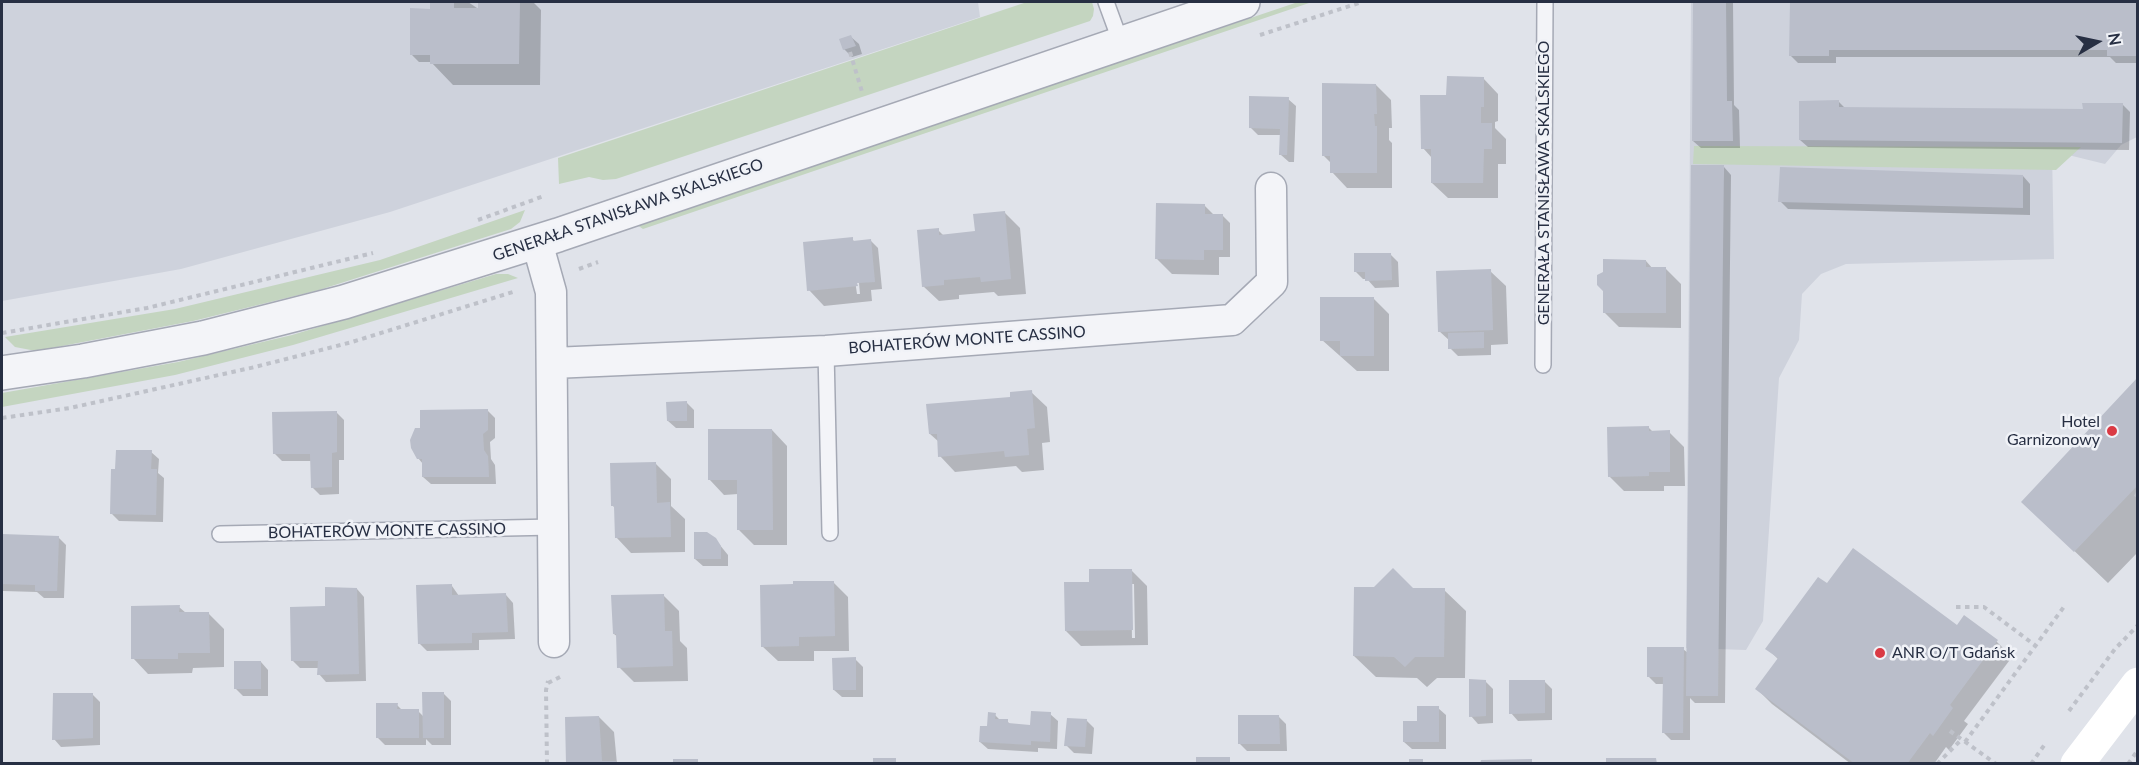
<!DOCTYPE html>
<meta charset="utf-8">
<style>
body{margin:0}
#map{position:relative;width:2139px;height:765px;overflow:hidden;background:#e0e3ea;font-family:Lato,sans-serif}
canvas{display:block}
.frame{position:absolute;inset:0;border:3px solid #272f43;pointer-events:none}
.north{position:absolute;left:2067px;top:12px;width:60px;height:60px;-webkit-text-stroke:4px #f0f2f7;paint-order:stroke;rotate:81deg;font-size:16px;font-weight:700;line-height:24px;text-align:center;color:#272f43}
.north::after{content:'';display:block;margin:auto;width:21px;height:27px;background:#272f43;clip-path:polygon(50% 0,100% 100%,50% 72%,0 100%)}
</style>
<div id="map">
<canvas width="2139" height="765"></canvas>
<div class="frame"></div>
<div class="north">N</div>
</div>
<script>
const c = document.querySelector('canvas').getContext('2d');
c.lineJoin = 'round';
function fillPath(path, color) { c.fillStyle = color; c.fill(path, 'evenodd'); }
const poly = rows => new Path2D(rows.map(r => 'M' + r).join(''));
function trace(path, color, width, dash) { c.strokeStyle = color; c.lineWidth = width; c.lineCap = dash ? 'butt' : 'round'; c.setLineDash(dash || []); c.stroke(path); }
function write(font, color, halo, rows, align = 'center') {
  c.font = font + ' Lato,sans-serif'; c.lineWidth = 5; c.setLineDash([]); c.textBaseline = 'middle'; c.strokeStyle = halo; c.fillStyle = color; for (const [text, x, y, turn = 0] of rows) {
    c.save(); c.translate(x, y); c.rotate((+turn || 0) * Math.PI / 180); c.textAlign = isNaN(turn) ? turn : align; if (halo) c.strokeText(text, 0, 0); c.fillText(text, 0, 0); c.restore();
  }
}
fillPath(poly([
 [2,2,978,2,980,17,390,212,181,269,2,301],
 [1691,2,2137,2,2137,137,2121,145,2105,164,2052,151,2054,259,1846,264,1821,274,1802,294,1799,340,1779,378,1763,621,1746,650,1686,648]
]), '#ced2dc');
fillPath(poly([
 [1027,2,1092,2,1094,9,1093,16,1090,21,616,179,603,180,589,177,559,184,558,158],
 [1298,2,1312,2,643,229,637,225],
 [1694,146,2081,147,2056,170,1693,164],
 [525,210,520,222,511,229,319,290,193,321,36,351,15,347,5,337,175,309,380,260],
 [496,274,508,274,518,278,293,345,175,375,2,407,2,393,178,362,292,335]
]), '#c4d5c0');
fillPath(poly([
 [432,2,468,2,480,10,480,2,533,2,541,10,540,85,453,85,431,62,419,62,412,55,432,10],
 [1694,2,1733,2,1734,105,1739,110,1740,148,1701,148,1693,141],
 [1791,2,2138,2,2138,63,2116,63,2110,57,1836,57,1836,63,1798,63,1790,55],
 [851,37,859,44,862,54,852,57,844,49],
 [1483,78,1498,94,1498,121,1495,122,1495,128,1506,139,1506,164,1498,164,1498,198,1448,198,1432,183,1432,158,1423,148,1448,97],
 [1376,85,1391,100,1392,128,1389,128,1389,140,1392,143,1392,188,1347,188,1332,172,1332,164,1323,155],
 [1288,99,1296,106,1294,162,1289,162,1281,155,1281,135,1258,135,1250,127],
 [1839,102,1846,109,2084,111,2122,104,2130,112,2129,150,1808,147,1800,140],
 [1724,167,1731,175,1725,703,1695,703,1690,698,1690,740,1671,740,1663,732,1664,684,1656,684,1649,677,1683,649,1688,653],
 [2023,176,2030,184,2030,215,1788,209,1780,201],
 [1204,205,1215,216,1223,216,1230,223,1230,257,1219,257,1219,275,1172,274,1157,259],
 [1004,212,1020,228,1026,294,998,296,994,292,959,295,959,299,939,301,923,286,938,230,944,236,977,233],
 [852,239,855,242,870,240,878,248,882,289,871,290,872,301,824,306,809,290],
 [855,280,859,283,860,294,857,294],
 [1390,254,1398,262,1399,287,1375,288,1367,279,1363,279,1356,272],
 [1646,261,1653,269,1666,269,1681,284,1681,328,1619,327,1604,312],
 [1490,271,1506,286,1508,344,1491,345,1491,355,1458,356,1450,348,1450,341,1439,331],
 [1374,299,1389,314,1389,371,1357,371,1322,340],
 [2138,379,2138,552,2108,583,2023,502],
 [1031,392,1047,407,1050,442,1042,443,1044,470,1022,472,1016,466,955,472,940,456,939,442,930,434],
 [687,403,694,410,694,428,676,428,668,421],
 [487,410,495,418,495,438,490,442,491,459,495,465,496,484,431,484,423,477,423,464,418,458],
 [336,412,344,420,344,460,339,460,339,494,320,495,312,487,312,461,282,461,274,453],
 [1649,428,1653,432,1669,432,1684,447,1685,486,1664,486,1664,491,1624,491,1609,476],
 [772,430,787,446,787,545,754,545,739,530,738,494,724,495,709,479],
 [151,452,159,459,158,473,164,478,163,522,119,521,112,514,117,470],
 [656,464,671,479,671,506,685,519,685,552,631,553,616,537,615,508,612,505],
 [2,536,58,537,66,545,64,598,44,598,37,592,3,591],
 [715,539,728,555,728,566,703,566,695,559],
 [1131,570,1147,586,1148,645,1081,646,1066,631,1090,583],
 [1131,584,1134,584,1135,638,1132,638],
 [833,582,848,597,849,651,814,651,814,661,778,661,762,646],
 [1828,585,1957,627,1964,617,1997,642,2012,657,1964,721,1968,724,1949,750,1946,747,1934,764,1851,764,1772,704,1757,689,1778,659,1767,648],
 [452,586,459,596,506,595,513,603,515,639,479,640,479,650,427,651,419,643],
 [357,589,364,597,366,681,326,682,319,674,319,668,300,668,293,661,327,607],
 [1413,589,1444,590,1466,611,1465,678,1437,678,1427,687,1417,678,1376,677,1354,656],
 [663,595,679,611,680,641,687,648,688,681,634,682,619,667,618,637,614,634],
 [179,607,186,613,209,614,224,629,224,667,193,668,192,673,148,674,133,658],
 [855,659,863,667,863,697,842,697,834,690],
 [261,662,268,670,268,696,243,696,235,688],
 [1485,681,1493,689,1493,723,1478,724,1471,716],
 [1544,681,1552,689,1552,720,1518,721,1511,713],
 [443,693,451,701,451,745,432,745,426,739,426,745,385,745,377,737,397,705,403,711,418,711,424,717],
 [92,694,100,702,100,745,61,747,54,739],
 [1438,708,1446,715,1446,749,1412,749,1404,742],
 [1050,714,1058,721,1057,749,1038,748,1038,752,988,749,980,742,995,715,1001,721,1007,721,1011,725,1032,726],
 [599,717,614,732,617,764,567,764],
 [1279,717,1286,724,1287,751,1247,751,1239,743],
 [1086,720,1094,728,1092,754,1074,753,1066,745]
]), '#0003');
fillPath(poly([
 [430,2,454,2,454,8,478,8,478,2,520,2,519,64,430,64,430,55,410,55,410,8,430,9],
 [1693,2,1726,2,1727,101,1732,101,1733,141,1692,141],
 [1790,2,2138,2,2138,56,2107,56,2107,50,1829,50,1829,56,1789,56],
 [851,35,856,46,843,50,839,39],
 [1447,76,1484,77,1484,107,1481,107,1481,123,1492,123,1492,149,1484,149,1483,183,1431,183,1431,149,1421,149,1420,95,1446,95],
 [1322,83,1376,84,1377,114,1374,114,1375,126,1377,126,1377,173,1330,173,1330,156,1322,156],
 [1249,96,1289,97,1287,155,1279,155,1280,129,1249,128],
 [1839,100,1839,107,2083,109,2082,103,2123,103,2122,143,1799,140,1799,101],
 [1691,165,1724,165,1718,696,1686,696],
 [1780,167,2023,175,2023,208,1778,202],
 [1156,203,1205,204,1205,214,1223,214,1223,250,1204,250,1204,260,1155,259],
 [1005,211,1011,279,981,282,980,277,944,280,944,285,922,287,917,230,939,228,939,235,975,231,973,214],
 [853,237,853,241,871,239,875,282,857,283,858,286,807,291,803,242],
 [1354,253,1391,253,1392,280,1365,281,1365,272,1354,272],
 [1603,259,1646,260,1646,267,1666,267,1666,313,1603,313,1603,291,1597,285,1597,275,1603,272],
 [1491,269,1493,330,1438,332,1436,271],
 [1320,297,1374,297,1374,356,1340,356,1340,341,1320,341],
 [1484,332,1484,348,1448,349,1448,333],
 [2138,377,2138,485,2074,552,2021,502],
 [1032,390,1035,428,1027,429,1029,455,1005,457,1004,451,938,457,937,434,929,434,926,404,1010,397,1010,392],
 [687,401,687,421,667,421,666,402],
 [488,409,488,430,483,434,484,450,488,456,489,477,422,477,422,459,417,459,411,448,410,440,415,428,420,428,420,410],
 [337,411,337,452,332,453,332,487,311,488,310,454,273,454,272,412],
 [1649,426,1649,431,1670,430,1670,472,1649,472,1649,476,1608,477,1607,427],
 [708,429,772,429,773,530,737,530,737,480,708,480],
 [116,450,152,450,151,469,157,469,156,515,110,514,111,469,115,469],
 [656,462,657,503,670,502,671,537,615,538,614,506,611,506,610,463],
 [694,532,707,532,716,538,721,546,721,559,694,559],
 [2,534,59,536,57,591,35,591,35,585,2,584],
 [1853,548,1957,625,1964,615,1998,640,1950,705,1953,708,1933,736,1930,733,1907,764,1855,764,1755,689,1778,658,1765,649,1818,577,1827,583],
 [1393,568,1413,588,1445,588,1444,657,1415,657,1405,667,1394,657,1353,656,1354,587,1374,587],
 [1089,569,1132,569,1133,630,1065,631,1064,582,1089,582],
 [793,581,834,581,835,636,799,637,799,646,761,647,760,585,793,584],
 [452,584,452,595,506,593,508,632,472,633,472,643,418,644,416,585],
 [325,587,357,588,359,674,317,675,318,661,291,661,290,607,325,606],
 [664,594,665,631,672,631,673,666,617,668,616,634,613,634,611,595],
 [180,605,179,612,209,612,210,653,178,653,178,659,131,659,131,606],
 [1647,647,1684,647,1683,733,1662,733,1663,677,1647,677],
 [856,657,856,690,833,690,832,658],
 [234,661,261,661,261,689,234,689],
 [1469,679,1486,680,1486,716,1469,717],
 [1509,680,1545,680,1545,713,1509,714],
 [422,692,444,692,444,738,423,738],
 [53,693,93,693,93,738,52,740],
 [376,703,398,703,397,709,419,709,419,738,376,738],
 [1417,706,1439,706,1439,742,1403,742,1403,721,1417,721],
 [1031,711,1051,712,1050,742,1031,741,1031,745,979,742,980,726,987,726,988,712,996,713,995,719,1008,719,1008,723,1030,725],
 [1238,715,1279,715,1280,744,1238,744],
 [599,716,602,761,616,761,616,764,566,764,565,717],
 [1067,718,1087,719,1085,747,1064,746],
 [1196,757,1230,757,1230,764,1196,764],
 [873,758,896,758,896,764,873,764],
 [1606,758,1656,758,1657,764,1606,764],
 [673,759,698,759,698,764,673,764],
 [1409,759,1423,759,1423,764,1409,764],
 [1532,759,1532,764,1480,764,1481,760]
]), '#babeca');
const service = poly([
 [1106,2,1121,43],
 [826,351,830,533],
 [1543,365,1545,2],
 [220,534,554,527]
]);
const minor = poly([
 [537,242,551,292,554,642],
 [553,363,826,351,1232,320,1272,282,1271,188]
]);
const tertiary = poly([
 [2,373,83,361,203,338,344,302,558,235,1243,2]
]);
trace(service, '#a5a9b5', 18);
trace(minor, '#a5a9b5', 33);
trace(tertiary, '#a5a9b5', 36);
trace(poly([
 [1260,35,1362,2],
 [850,52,863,95],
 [478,220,544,196],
 [579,269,598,262],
 [2,333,147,308,373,253],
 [2,418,70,408,255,367,352,342,516,291],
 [2135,494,2138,496],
 [1956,607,1984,607,2036,646],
 [548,683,560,677],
 [2069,711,2115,649,2138,625],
 [1950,731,1996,764],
 [1965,742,2066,604],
 [547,764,546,690,548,681],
 [1937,764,1962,739],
 [2031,764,2045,744],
 [2128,764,2138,750]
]), '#bec1c9', 4, [4.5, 4.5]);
trace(service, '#f3f4f8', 15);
trace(minor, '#f3f4f8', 30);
trace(tertiary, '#f3f4f8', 33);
trace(poly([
 [2077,764,2138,684]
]), '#fff', 33);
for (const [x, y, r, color] of [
 [2112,431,6,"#da3a44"],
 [1880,653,6,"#da3a44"]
]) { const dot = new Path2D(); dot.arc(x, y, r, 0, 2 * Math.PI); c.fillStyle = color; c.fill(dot); trace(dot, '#f0f2f7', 2); }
write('16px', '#272f43', '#f0f2f7', [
 ["GENERAŁA STANISŁAWA SKALSKIEGO",1544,183,-90],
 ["GENERAŁA STANISŁAWA SKALSKIEGO",628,210,-19],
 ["BOHATERÓW MONTE CASSINO",967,340,-4],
 ["BOHATERÓW MONTE CASSINO",387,531,-1]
]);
write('16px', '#272f43', '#f0f2f7', [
 ["Hotel",2100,422],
 ["Garnizonowy",2100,440],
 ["ANR O/T Gdańsk",1892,653,"left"]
], 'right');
</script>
